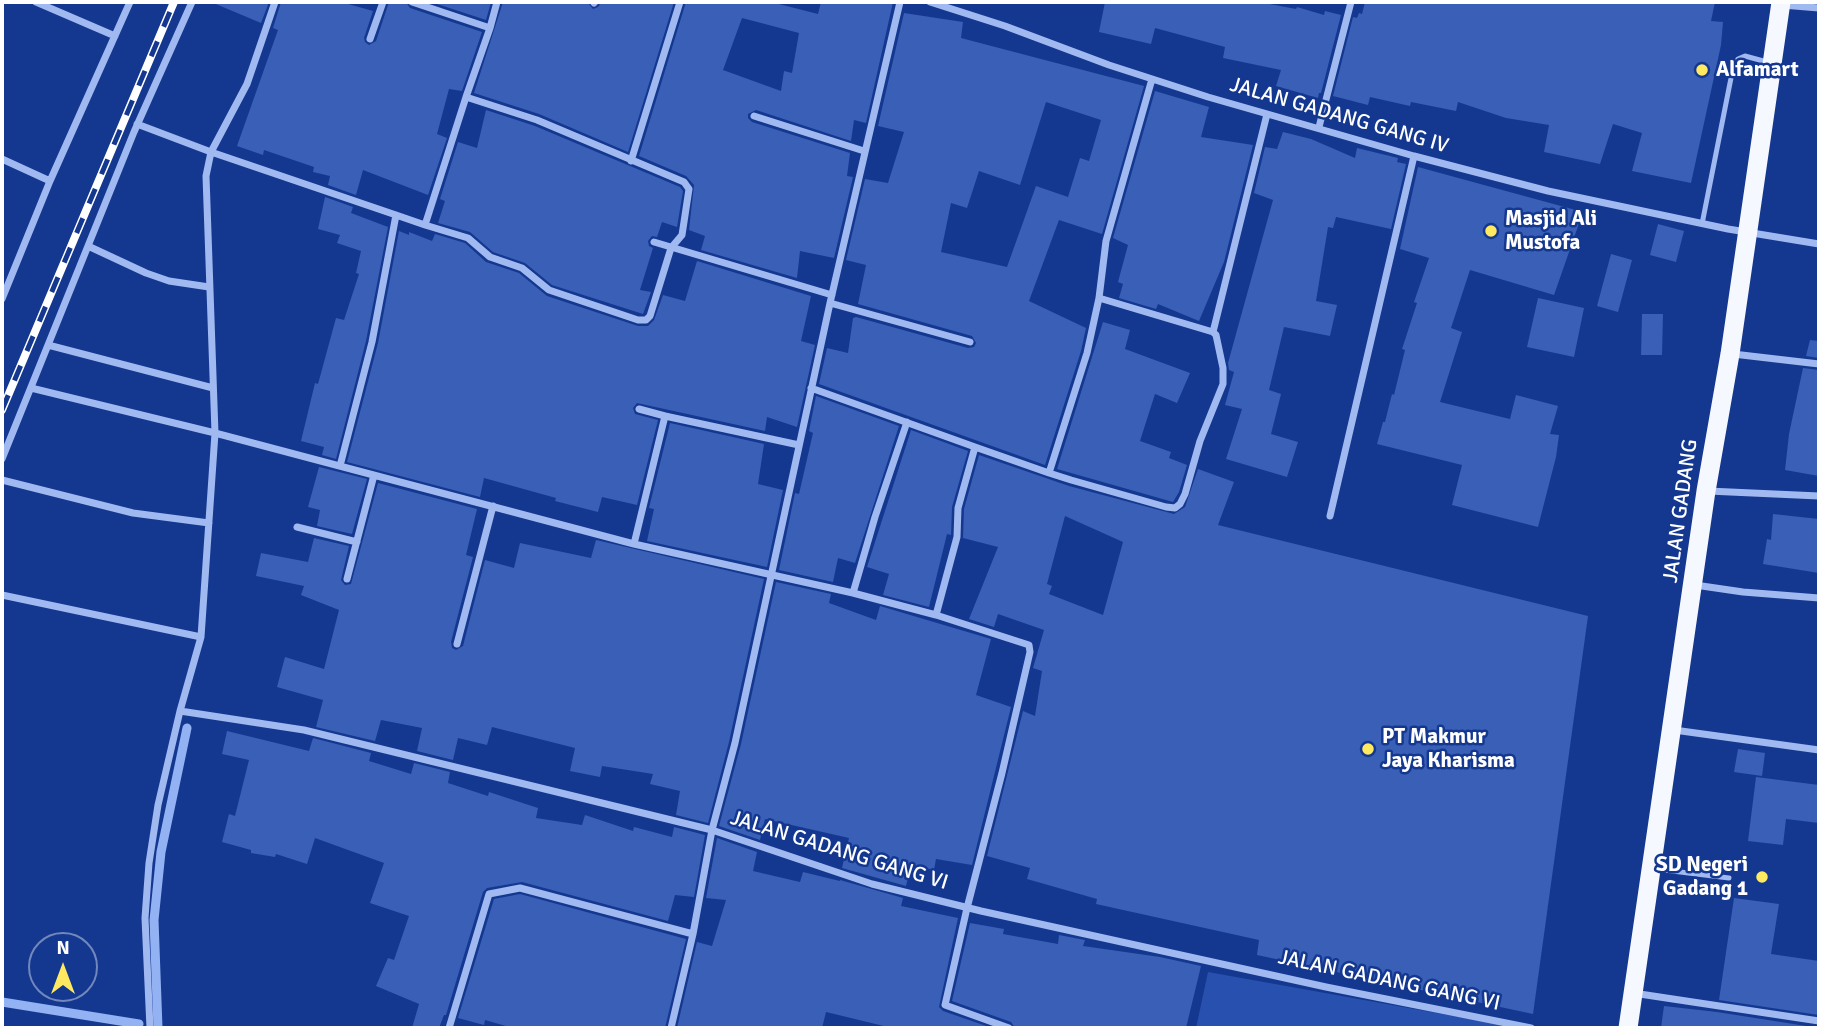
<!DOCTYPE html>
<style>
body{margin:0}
#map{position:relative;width:1821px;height:1030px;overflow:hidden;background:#143890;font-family:Signika,sans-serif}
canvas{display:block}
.frame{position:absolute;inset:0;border:4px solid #fff;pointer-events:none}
.north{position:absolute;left:28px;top:932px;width:70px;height:70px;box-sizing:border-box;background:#143890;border:2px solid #7288bc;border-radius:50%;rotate:0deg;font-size:19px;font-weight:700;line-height:28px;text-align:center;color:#fff}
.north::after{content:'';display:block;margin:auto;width:24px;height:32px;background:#ffe961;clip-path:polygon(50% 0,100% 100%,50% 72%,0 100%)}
</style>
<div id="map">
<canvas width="1821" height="1030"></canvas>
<div class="frame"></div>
<div class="north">N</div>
</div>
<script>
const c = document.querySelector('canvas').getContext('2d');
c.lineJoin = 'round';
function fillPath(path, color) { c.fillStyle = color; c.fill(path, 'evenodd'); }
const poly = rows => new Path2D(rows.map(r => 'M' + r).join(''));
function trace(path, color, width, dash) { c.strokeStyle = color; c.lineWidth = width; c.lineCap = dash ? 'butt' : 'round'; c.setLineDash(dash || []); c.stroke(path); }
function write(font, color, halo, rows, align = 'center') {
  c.font = font + ' Signika,sans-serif'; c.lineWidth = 5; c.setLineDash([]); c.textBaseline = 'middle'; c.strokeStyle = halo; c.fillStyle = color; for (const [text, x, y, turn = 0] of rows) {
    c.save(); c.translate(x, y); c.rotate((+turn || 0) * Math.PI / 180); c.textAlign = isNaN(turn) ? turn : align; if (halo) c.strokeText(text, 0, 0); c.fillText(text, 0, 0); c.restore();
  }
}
fillPath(poly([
 [1208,972,1520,1028,1196,1028]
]), '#2750af');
trace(poly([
 [2,1002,139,1024],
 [158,1028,154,920,161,852,187,728]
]), '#93b2f4', 9);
fillPath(poly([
 [211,2,269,2,261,23],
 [281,2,341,2,373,11,364,38,365,42,369,45,376,41,389,2,406,2,410,8,482,32,462,91,449,89,437,134,447,138,428,195,363,170,356,195,328,185,330,176,313,172,314,167,264,150,263,155,237,146,278,30,273,28],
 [431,2,491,2,486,20],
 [503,2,580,2,588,3,593,9,598,7,601,2,674,2,628,152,539,114,474,93],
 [686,2,771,2,818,14,821,2,893,2,866,123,854,120,851,141,756,110,748,114,748,118,752,122,850,153,847,176,853,177,834,258,800,251,797,278,701,250,705,236,689,230,694,185,686,176,639,156],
 [742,18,799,33,792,73,784,71,781,91,723,70],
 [1105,2,1259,2,1296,9,1297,7,1324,15,1325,11,1341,15,1321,93,1319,93,1318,98,1276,86,1281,70,1223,58,1225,47,1155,28,1151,44,1099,32],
 [1365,2,1715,2,1711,21,1723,22,1721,45,1691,183,1632,171,1642,133,1613,124,1600,164,1544,152,1549,125,1506,118,1458,102,1456,111,1411,102,1410,106,1370,97,1368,105,1333,96,1353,17,1357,18,1359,13,1362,14],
 [904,13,963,22,961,38,1144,86,1102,234,1059,220,1029,301,1086,328,1081,351,1045,465,819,384,827,348,848,353,853,318,856,317,968,348,974,347,976,343,972,336,858,304,866,265,846,260,865,179,888,183,904,132,878,126],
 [1046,102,1101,120,1089,161,1080,158,1068,197,1036,186,1007,267,941,252,951,203,967,208,979,171,1020,185],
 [1155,91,1209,107,1201,137,1253,145,1224,262,1199,321,1158,304,1156,309,1119,298,1123,284,1118,282,1128,245,1113,238],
 [486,110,535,126,680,187,683,191,677,227,662,222,657,237,652,236,648,241,649,246,653,248,640,290,651,292,643,314,552,285,525,263,493,252,470,232,438,223,445,201,440,199,458,142,477,148],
 [1283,132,1311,139,1355,158,1357,148,1398,158,1397,162,1406,164,1391,229,1336,217,1333,228,1328,227,1316,301,1337,305,1330,336,1284,327,1269,390,1281,394,1271,434,1298,442,1287,477,1226,459,1242,409,1225,405,1234,372,1229,370,1228,363,1273,200,1254,193,1265,147,1277,149],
 [1418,167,1583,212,1554,295,1470,270,1451,328,1462,332,1440,402,1510,419,1516,395,1558,406,1550,434,1559,435,1556,457,1538,527,1452,505,1462,465,1377,444,1383,422,1385,422,1392,394,1394,395,1405,350,1402,349,1417,303,1414,302,1429,258,1400,249],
 [325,197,353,207,351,213,388,227,366,341,336,459,322,455,324,447,301,441,315,383,318,384,336,318,344,320,359,274,356,273,361,251,337,243,340,235,318,229],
 [1658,224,1684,231,1676,262,1650,255],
 [399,231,409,235,409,232,432,241,435,234,465,243,486,262,519,273,547,296,638,326,648,326,654,320,663,295,685,301,697,261,811,296,801,341,815,345,797,427,767,417,765,431,637,403,633,408,635,414,658,420,637,505,602,497,598,512,555,501,556,498,484,478,480,497,347,462,378,343],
 [1611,254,1632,260,1618,312,1597,306],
 [1538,298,1584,308,1574,357,1527,347],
 [1642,314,1663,314,1662,355,1641,355],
 [1103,322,1130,330,1125,349,1190,373,1177,403,1155,394,1140,441,1171,452,1169,458,1187,465,1179,492,1173,502,1057,469],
 [1810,340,1819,341,1819,358,1806,356],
 [1803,368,1819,370,1819,476,1785,470,1789,434],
 [816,396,899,426,855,563,838,558,833,582,779,570,795,493,799,494,813,433,809,431],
 [670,423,764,444,758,484,783,490,767,567,647,541,654,509,649,508],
 [911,430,968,451,952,507,951,535,947,534,929,607,883,595,889,574,867,567],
 [979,455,1069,486,1174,514,1185,507,1198,469,1234,482,1218,525,1588,616,1533,1014,1257,955,1259,940,1096,904,1097,899,1027,879,1030,868,987,856,1023,711,1035,716,1042,671,1033,668,1044,630,998,614,994,627,969,619,998,547,963,538,964,509],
 [1065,516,1123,542,1103,615,1049,594,1052,586,1047,584],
 [319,467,367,479,352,534,317,526,320,510,308,507],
 [378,483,477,509,466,555,473,557,451,642,452,648,456,650,463,646,485,560,514,568,520,543,591,558,596,540,764,579,729,742,708,823,676,815,680,791,650,784,653,774,602,766,600,777,570,771,575,748,492,727,487,745,458,738,453,760,417,751,422,728,381,720,375,741,316,727,323,700,277,687,285,657,324,669,339,610,301,595,304,586,256,576,261,553,308,562,314,538,349,546,341,580,345,585,351,584],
 [1773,514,1819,519,1819,573,1763,564,1767,539,1771,540],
 [776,582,831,594,829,603,876,620,880,606,991,639,976,695,1011,707,972,865,936,859,934,870,911,865,906,886,842,868,849,838,765,819,760,840,719,826,741,744],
 [227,731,309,751,313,738,371,753,369,761,411,774,414,763,450,772,448,783,488,796,489,792,538,808,536,818,582,825,585,815,633,831,634,827,672,837,674,827,705,835,694,897,675,895,668,921,522,882,487,888,483,892,446,1015,444,1015,439,1028,412,1028,419,1004,376,986,388,958,394,960,409,916,370,903,384,863,315,838,307,864,276,854,275,857,251,853,251,850,222,842,229,814,235,816,249,760,222,754],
 [1738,749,1765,753,1762,776,1734,772],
 [1756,777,1819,785,1819,823,1786,819,1783,845,1748,841],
 [717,838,757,852,753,871,800,882,803,872,840,881,840,880,903,898,901,906,958,918,939,1007,943,1011,992,1028,892,1028,826,1012,822,1028,677,1028,697,942,712,946,726,900,706,898],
 [520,894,686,939,665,1028,513,1028,485,1020,484,1025,458,1018,494,899],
 [1734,898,1779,904,1771,954,1819,961,1819,1015,1719,1000],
 [970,923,1004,929,1003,934,1058,944,1059,935,1085,940,1083,946,1160,957,1201,966,1186,1028,1015,1028,1011,1022,952,1001],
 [1664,1006,1717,1012,1819,1028,1661,1028]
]), '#395fb7');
trace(poly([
 [1702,224,1733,68,1738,59,1745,56,1767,62],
 [1656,869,1729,878]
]), '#a1b9f1', 5);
trace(poly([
 [36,2,115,36],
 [412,2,490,28,466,97],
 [930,2,1005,26,1109,65,1208,97,1414,156,1548,191,1728,229,1819,244],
 [594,3,595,2],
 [1782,5,1819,8],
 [490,28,497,2],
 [370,39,383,2],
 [754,116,864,151],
 [137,124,211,152,396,215,425,225,468,238,490,257,522,268,549,290,638,320,646,320,650,316,671,248,682,235,689,189,684,182,537,120,466,97,425,225],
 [1319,127,1351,2],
 [2,159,50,181],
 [631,161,680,2],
 [654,242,832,295],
 [88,246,146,273,169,281,209,287],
 [1099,298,1106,241,1152,79],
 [2,299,50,181,130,2],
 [830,303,970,342],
 [1213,332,1267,114],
 [48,345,213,388],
 [1733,354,1819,364],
 [31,388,215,433,634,544,853,593,936,615,1029,645,1030,652,1002,773,967,908,945,1005,1009,1028],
 [811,388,975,447,1049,473,1071,480,1166,507,1175,508,1180,504,1185,494,1200,441,1223,384,1223,368,1216,335,1213,332,1099,298,1087,353,1049,473],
 [639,409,665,416],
 [2,459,134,132,192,2],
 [340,466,372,342,396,215],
 [2,480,133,513,209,523],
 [1708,491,1819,496],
 [1330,516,1414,156],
 [297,527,357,542],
 [634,544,665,416,799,445],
 [347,579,374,475],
 [1695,585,1743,592,1819,598],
 [853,593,875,517,907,422],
 [2,595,201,637],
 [936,615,957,537,958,508,975,447],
 [457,644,493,506],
 [180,711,304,730,712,830,872,884,981,911,1326,987,1531,1028],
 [1674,730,1819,750],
 [1633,993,1819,1021],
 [150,1028,145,918,149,863,158,805,180,711,201,637,215,433,206,176,211,152,247,84,275,2],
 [449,1028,489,894,520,888,693,934],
 [671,1028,693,934,712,830,735,743,830,303,900,2]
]), '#a1b9f1', 7);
trace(poly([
 [1628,1028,1706,491,1730,354,1781,2]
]), '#f5f8ff', 19);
const rail = poly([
 [2,410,174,2]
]);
trace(rail, '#fff', 8);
trace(rail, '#143890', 5, [16]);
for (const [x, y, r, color] of [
 [1702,70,7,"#ffe961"],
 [1491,231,7,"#ffe961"],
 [1368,749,7,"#ffe961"],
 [1762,877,7,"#ffe961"]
]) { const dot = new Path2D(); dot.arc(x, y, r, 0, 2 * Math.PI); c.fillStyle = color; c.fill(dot); trace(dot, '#143890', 2.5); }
write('bold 21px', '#fff', '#143890', [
 ["Alfamart",1716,70],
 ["Masjid Ali",1505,219],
 ["Mustofa",1505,243],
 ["PT Makmur",1382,737],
 ["Jaya Kharisma",1382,761],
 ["SD Negeri",1748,865,"right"],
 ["Gadang 1",1748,889,"right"]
], 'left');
write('21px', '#fff', '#143890', [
 ["JALAN GADANG GANG IV",1339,116,16],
 ["JALAN GADANG",1681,511,-82],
 ["JALAN GADANG GANG VI",839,851,17],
 ["JALAN GADANG GANG VI",1389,981,12]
]);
</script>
